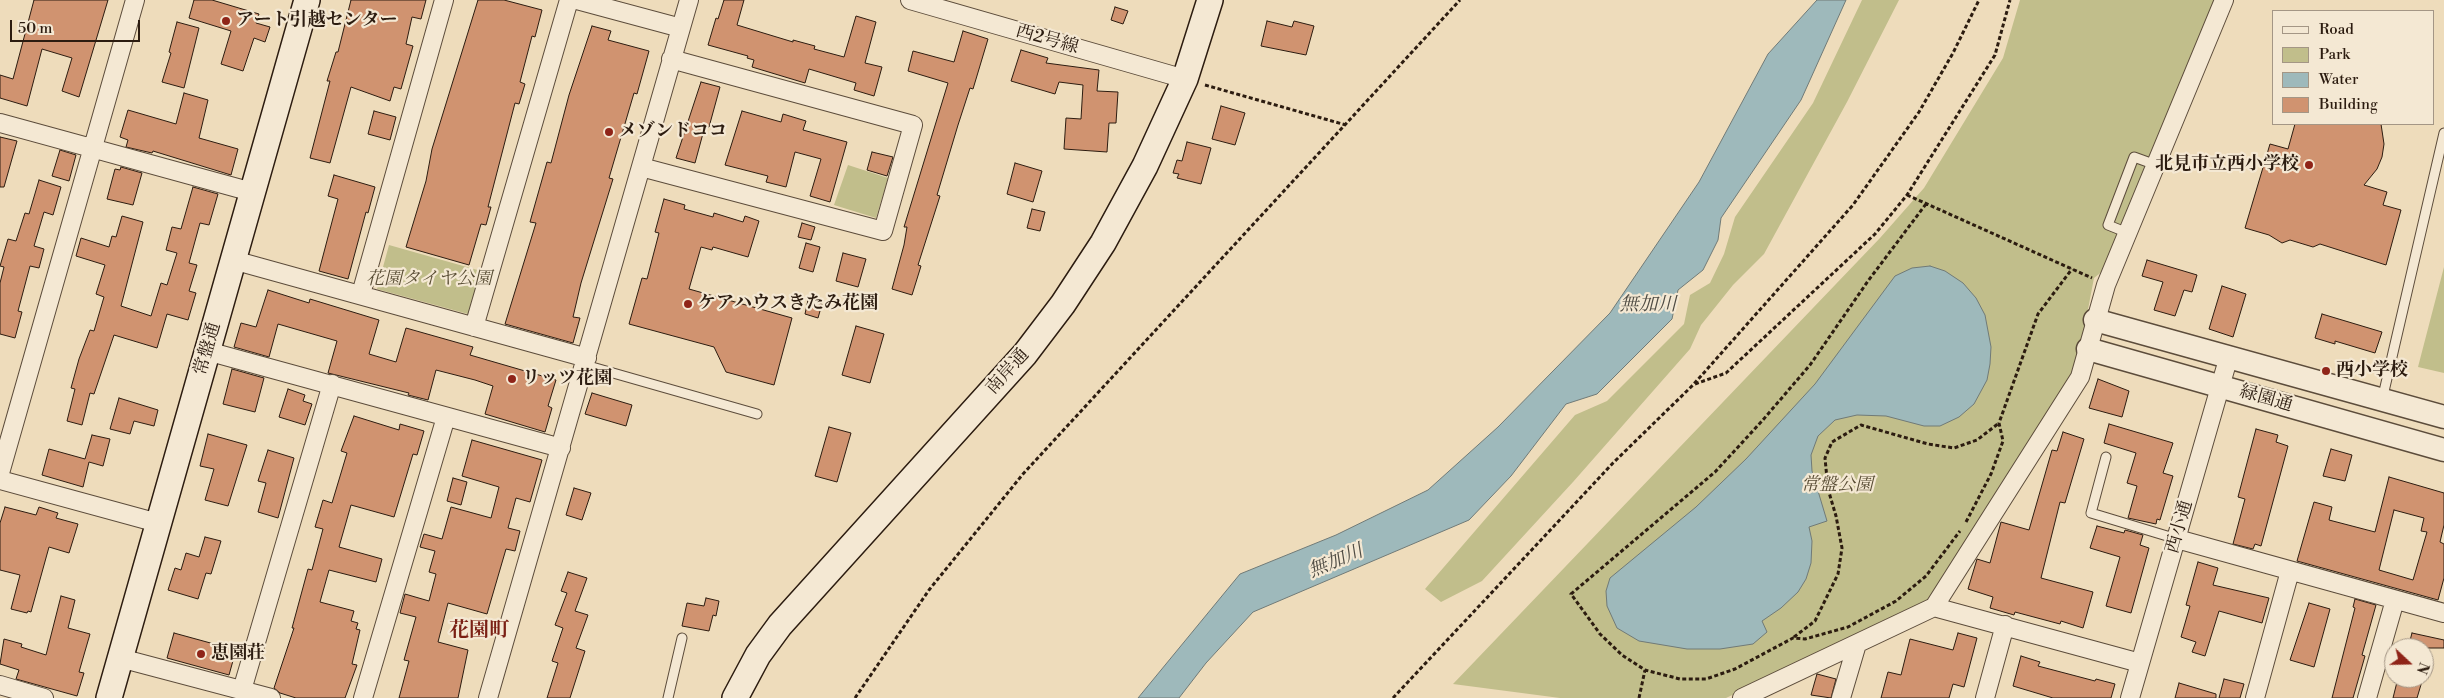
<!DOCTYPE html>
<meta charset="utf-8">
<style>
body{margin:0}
#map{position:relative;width:2444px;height:698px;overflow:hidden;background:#eedcbb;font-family:"Libre Bodoni",serif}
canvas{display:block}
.legend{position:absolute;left:2272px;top:10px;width:162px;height:115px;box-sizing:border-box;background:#f4e8d3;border:1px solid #a49685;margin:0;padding:6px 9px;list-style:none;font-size:15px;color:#2c1c10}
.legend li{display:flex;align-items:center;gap:10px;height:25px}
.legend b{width:25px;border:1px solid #a49685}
.north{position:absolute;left:2384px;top:638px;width:50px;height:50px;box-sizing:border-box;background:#f4e8d3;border:1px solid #a49685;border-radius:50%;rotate:111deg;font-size:14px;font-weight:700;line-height:20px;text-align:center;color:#2c1c10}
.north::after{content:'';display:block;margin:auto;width:18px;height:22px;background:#8f2418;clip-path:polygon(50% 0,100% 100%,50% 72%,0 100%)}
.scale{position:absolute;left:10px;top:20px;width:130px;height:22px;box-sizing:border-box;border:2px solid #2c1c10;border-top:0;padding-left:6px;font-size:15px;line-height:18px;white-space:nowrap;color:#2c1c10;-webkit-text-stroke:4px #f4e8d3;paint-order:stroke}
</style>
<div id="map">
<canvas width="2444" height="698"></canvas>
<ul class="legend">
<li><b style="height:6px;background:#f4e8d3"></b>Road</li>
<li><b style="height:14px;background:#c1be8b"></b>Park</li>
<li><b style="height:14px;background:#9eb9bb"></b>Water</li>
<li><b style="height:14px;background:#d09370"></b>Building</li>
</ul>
<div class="north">N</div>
<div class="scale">50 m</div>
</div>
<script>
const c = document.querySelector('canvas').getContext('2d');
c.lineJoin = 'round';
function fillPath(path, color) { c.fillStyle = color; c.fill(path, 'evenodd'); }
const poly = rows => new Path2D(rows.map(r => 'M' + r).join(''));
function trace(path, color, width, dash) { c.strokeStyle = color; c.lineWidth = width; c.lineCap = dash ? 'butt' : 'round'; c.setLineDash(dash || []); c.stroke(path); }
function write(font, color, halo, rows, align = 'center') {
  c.font = font + ' "Libre Bodoni","Noto Serif JP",serif'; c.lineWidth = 4.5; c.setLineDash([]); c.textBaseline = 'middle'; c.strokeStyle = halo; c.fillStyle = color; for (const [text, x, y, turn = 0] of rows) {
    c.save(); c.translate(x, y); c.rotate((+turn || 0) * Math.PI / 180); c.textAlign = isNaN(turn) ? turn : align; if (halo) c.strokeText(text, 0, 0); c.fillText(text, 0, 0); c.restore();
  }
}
fillPath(poly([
 [1862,0,1899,0,1847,102,1764,254,1733,285,1701,325,1690,349,1573,482,1482,581,1441,602,1425,589,1575,415,1607,401,1684,324,1690,295,1710,283,1724,254,1735,217,1813,103],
 [2020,0,2214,0,2156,151,2104,270,2094,278,2075,377,1936,593,1923,604,1726,698,1560,698,1453,684,1880,238,1924,188,2003,58],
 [848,165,888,178,876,218,834,205],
 [389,245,481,271,468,314,377,289],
 [2444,267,2444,373,2418,367]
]), '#c1be8b');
const water = poly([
 [1817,0,1846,0,1801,100,1721,218,1718,240,1703,270,1678,290,1672,319,1597,394,1566,404,1511,476,1469,520,1253,612,1206,663,1179,698,1138,698,1240,574,1336,535,1428,490,1498,427,1610,313,1699,182,1768,54,1817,0],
 [1930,266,1945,271,1963,283,1976,298,1985,315,1991,347,1990,364,1987,380,1974,404,1959,417,1940,426,1924,426,1886,416,1857,415,1835,420,1818,436,1811,455,1812,471,1827,521,1809,527,1812,541,1811,563,1806,579,1798,592,1781,608,1762,621,1767,632,1753,644,1720,649,1687,649,1639,641,1617,628,1607,606,1606,591,1610,578,1696,507,1746,459,1815,384,1895,276,1912,268,1930,266]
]);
fillPath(water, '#9eb9bb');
trace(water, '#707a77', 1);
const building = poly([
 [34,0,108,0,79,97,62,91,72,58,42,49,27,106,0,98,0,75,13,79,34,0],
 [194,0,212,0,259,14,256,23,270,27,265,42,254,38,243,71,221,64,231,31,189,18,194,0],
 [351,0,426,0,421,19,412,17,406,44,413,46,401,89,394,87,390,101,351,87,330,163,310,158,330,81,327,81,336,52,338,52,351,0],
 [478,0,504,0,542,10,535,37,532,36,520,82,525,84,519,104,515,103,488,207,491,207,486,225,481,224,469,265,406,247,426,181,432,149,478,0],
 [724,0,744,0,737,25,793,42,793,40,815,46,814,49,844,57,856,16,876,22,865,63,882,67,874,96,854,90,856,83,809,69,805,83,752,67,754,60,747,58,748,56,708,45,716,18,718,19,724,0],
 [1115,7,1128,11,1123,24,1111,20,1115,7],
 [1267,21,1292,27,1294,21,1314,26,1306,55,1261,46,1267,21],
 [177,22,199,28,184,88,162,82,171,53,169,52,177,22],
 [592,26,611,31,608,40,649,51,637,94,634,93,609,178,613,179,581,283,573,317,580,318,573,343,505,324,536,223,530,222,547,162,551,163,569,95,592,26],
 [963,31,988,39,973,89,970,88,958,125,937,195,940,196,918,265,921,266,912,295,892,289,904,245,907,227,904,227,948,83,908,71,913,51,954,62,963,31],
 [1021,50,1048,58,1046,63,1099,70,1097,91,1118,92,1116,123,1109,123,1107,152,1064,149,1066,118,1081,119,1083,85,1059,82,1055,94,1011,81,1021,50],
 [701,82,720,87,709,127,705,126,695,163,676,158,701,82],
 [184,93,208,100,199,138,238,149,231,175,153,151,152,153,126,147,128,140,120,137,128,110,176,124,184,93],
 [1221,106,1245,113,1235,145,1212,139,1221,106],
 [374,111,396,117,390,140,368,134,374,111],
 [742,111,781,122,783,114,806,121,803,130,847,142,830,202,810,196,821,159,795,152,786,187,766,182,768,176,725,165,742,111],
 [2295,124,2381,124,2384,144,2382,157,2377,169,2364,185,2387,192,2383,205,2401,210,2386,265,2320,244,2313,247,2290,240,2282,243,2269,235,2245,228,2270,144,2288,149,2295,124],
 [0,137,17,141,4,187,0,187,0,137],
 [1187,142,1211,148,1201,184,1177,178,1179,174,1173,173,1177,160,1182,161,1187,142],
 [60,150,76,155,69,181,52,176,60,150],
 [872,152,893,157,887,176,867,170,872,152],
 [1015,163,1042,171,1033,202,1007,194,1015,163],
 [121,167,142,173,133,205,107,199,115,169,120,170,121,167],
 [334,175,375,187,368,213,366,212,348,279,319,271,338,199,328,196,334,175],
 [39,180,61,187,53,215,44,212,34,246,44,249,39,268,30,266,18,311,22,312,15,338,0,334,0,283,4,267,0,266,8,239,16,241,25,213,29,214,39,180],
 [193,187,218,194,209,225,200,223,189,263,197,265,189,291,196,293,188,320,167,314,157,348,114,335,94,394,90,393,82,425,67,421,75,389,71,388,79,359,90,330,94,331,104,297,96,294,105,265,76,256,81,238,109,247,112,236,116,237,122,216,143,222,121,306,151,316,161,283,167,285,177,253,166,250,172,227,181,229,193,187],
 [664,199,685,205,684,209,713,217,714,213,743,222,745,216,759,221,748,257,713,247,712,250,701,247,689,289,792,318,774,385,726,372,714,347,629,324,642,278,647,279,659,233,655,232,664,199],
 [1032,209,1045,212,1040,231,1027,228,1032,209],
 [802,223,815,227,811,240,798,237,802,223],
 [806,243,820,247,813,272,799,268,806,243],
 [843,253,866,259,858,287,836,281,843,253],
 [2147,260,2197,275,2192,292,2184,290,2175,316,2154,310,2163,282,2142,276,2147,260],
 [2222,286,2246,294,2233,337,2209,329,2222,286],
 [268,290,309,303,310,299,379,320,369,354,396,362,406,328,473,347,470,355,556,380,548,406,552,408,545,432,485,414,493,386,475,380,436,370,428,400,408,395,409,393,328,373,337,341,278,324,269,357,234,347,241,323,256,327,268,290],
 [808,300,822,304,818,318,805,314,808,300],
 [2322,314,2382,332,2375,353,2335,341,2335,344,2315,338,2322,314],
 [856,326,884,334,870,383,842,375,856,326],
 [232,369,264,378,255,412,223,404,232,369],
 [2098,379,2129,391,2122,417,2089,408,2098,379],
 [288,389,305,395,303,401,312,404,305,425,279,417,288,389],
 [592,393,632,405,626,426,585,414,592,393],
 [119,398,158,410,154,426,134,421,130,434,110,429,119,398],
 [354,416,399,430,400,424,424,431,417,455,413,454,394,517,351,505,339,547,382,559,376,582,329,570,320,602,354,611,351,621,358,623,356,629,360,630,352,664,357,665,345,698,296,698,280,693,274,688,294,628,292,628,308,569,312,570,323,529,315,527,323,500,332,503,347,453,341,451,354,416],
 [2109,424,2173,443,2163,473,2173,476,2160,520,2157,519,2156,524,2128,518,2137,486,2127,483,2136,453,2104,443,2109,424],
 [829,427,851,433,837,482,815,476,829,427],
 [2256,429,2278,435,2276,442,2288,446,2261,546,2255,544,2253,549,2233,544,2245,499,2238,497,2256,429],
 [2063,432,2084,439,2065,503,2060,502,2041,578,2093,592,2083,628,2061,621,2060,624,2015,612,2014,615,1990,608,1993,597,1968,589,1977,559,1990,563,2001,522,2029,530,2052,450,2057,451,2063,432],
 [208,434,247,445,228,506,205,500,214,469,200,466,208,434],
 [92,435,110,439,103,466,89,462,83,487,42,475,49,449,85,459,92,435],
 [472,440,542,460,530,502,516,498,508,528,520,531,515,551,506,549,487,614,448,603,438,642,468,650,458,698,399,698,409,661,404,660,416,617,400,613,405,594,429,601,436,574,429,572,435,551,420,547,424,534,442,539,451,507,491,518,499,487,462,476,472,440],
 [2331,449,2352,455,2345,481,2323,476,2331,449],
 [268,450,294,458,278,518,258,512,266,483,258,481,268,450],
 [2389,477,2444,493,2444,525,2440,542,2444,544,2444,578,2438,600,2297,561,2314,502,2332,507,2329,520,2375,532,2389,477],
 [2394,510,2424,518,2421,531,2427,532,2413,580,2379,570,2394,510],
 [453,478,467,482,461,505,447,501,453,478],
 [574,488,591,493,582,520,566,515,574,488],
 [5,507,36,515,39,507,58,513,56,518,78,524,69,553,49,547,31,612,28,611,27,613,11,609,20,575,0,570,0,523,5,507],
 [2097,526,2124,533,2125,530,2143,535,2140,545,2149,548,2131,613,2106,606,2120,557,2090,548,2097,526],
 [205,537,221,541,211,574,206,573,198,599,168,590,175,568,181,570,186,553,199,557,205,537],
 [2198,562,2218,568,2213,585,2269,598,2262,623,2219,611,2205,656,2192,652,2196,642,2181,637,2190,606,2186,605,2198,562],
 [568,572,587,578,575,611,588,615,576,648,585,651,570,698,547,698,558,663,552,661,563,628,555,625,567,593,561,591,568,572],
 [61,596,75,600,68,628,90,634,79,672,84,673,77,696,16,679,19,670,0,664,4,639,22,644,21,647,46,655,61,596],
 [706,598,719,601,716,616,713,615,709,631,682,626,687,603,704,606,706,598],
 [2355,599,2376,605,2362,655,2365,656,2353,698,2332,698,2355,608,2353,607,2355,599],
 [2309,603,2330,609,2314,667,2290,660,2309,603],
 [174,633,236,650,229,675,167,658,174,633],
 [1958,633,1977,638,1964,687,1953,684,1949,698,1881,698,1888,672,1901,675,1910,639,1953,650,1958,633],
 [2412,633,2444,640,2444,648,2408,648,2412,633],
 [2021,656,2040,662,2038,666,2095,681,2096,679,2115,684,2111,698,2053,698,2013,686,2021,656],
 [1817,674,1836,679,1831,698,1811,695,1817,674],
 [2398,678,2423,678,2417,698,2393,698,2398,678],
 [2224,679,2244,684,2240,698,2219,698,2224,679],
 [2179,683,2216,694,2216,698,2175,698,2179,683]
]);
fillPath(building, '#d09370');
trace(building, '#2c1c10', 1);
const service = poly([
 [2128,233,2108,225,2134,157,2156,165],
 [585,365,757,414],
 [2382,400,2444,133],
 [2106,457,2091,513,2177,539],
 [668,698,682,638]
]);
const minor = poly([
 [577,0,681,28],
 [910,0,1185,79],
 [0,123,252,192],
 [641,167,883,231,913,125,671,59],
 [233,260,587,358],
 [361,294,444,0],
 [474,327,569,0],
 [207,351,561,448],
 [0,473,135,0],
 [0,480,158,523],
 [2177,539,2444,613],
 [1934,607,2140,663],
 [120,658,271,698],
 [0,685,44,698],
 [242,690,332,384],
 [363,698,446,417],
 [488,698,689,0],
 [1742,698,1934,607,2080,377,2106,285,2224,0],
 [1841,698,1857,644],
 [1985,698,2005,625],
 [2130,698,2229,356],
 [2255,698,2290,571],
 [2367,698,2395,600]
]);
const tertiary = poly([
 [2095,320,2444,417],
 [2088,349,2444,450]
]);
const secondary = poly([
 [109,698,307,0],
 [735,698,758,655,780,625,1025,354,1063,304,1103,243,1145,166,1185,79,1210,0]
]);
trace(service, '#5c4c3b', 11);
trace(minor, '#5c4c3b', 20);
trace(tertiary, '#5c4c3b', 25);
trace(secondary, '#2c1c10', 28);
trace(poly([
 [1205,85,1346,125],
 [1907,195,2092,278],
 [1926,204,1868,281,1810,365,1762,421,1715,472,1571,594,1600,634,1622,655,1645,670,1680,679,1706,679,1735,669,1793,638,1805,639,1848,627,1896,601,1926,576,1960,531],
 [1695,384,1726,373,1875,234,1907,195,1995,55,2010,0],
 [1966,522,1991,474,2003,441,1999,423,2038,314,2072,269],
 [1794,637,1815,621,1838,574,1842,548,1836,516,1828,489,1825,458,1832,442,1861,425,1928,444,1954,448,1977,440,1999,423],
 [855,698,929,590,1023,474,1460,0],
 [1393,698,1613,463,1693,385,1853,205,1919,112,1953,53,1979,0],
 [1639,698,1645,670]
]), '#2c1c10', 3, [4, 2.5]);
trace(service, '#f4e8d3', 9);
trace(minor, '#f4e8d3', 18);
trace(tertiary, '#f4e8d3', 22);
trace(secondary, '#f4e8d3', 25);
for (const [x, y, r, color] of [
 [226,21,5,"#8f2418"],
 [609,132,5,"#8f2418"],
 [2309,165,5,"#8f2418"],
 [688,304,5,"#8f2418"],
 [2326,371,5,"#8f2418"],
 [512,379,5,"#8f2418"],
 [201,654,5,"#8f2418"]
]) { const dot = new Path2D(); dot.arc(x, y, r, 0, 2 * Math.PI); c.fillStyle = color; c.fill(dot); trace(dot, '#f4e8d3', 2); }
write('bold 18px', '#2c1c10', '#f4e8d3', [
 ["アート引越センター",236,21],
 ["メゾンドココ",619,132],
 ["北見市立西小学校",2299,165,"right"],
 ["ケアハウスきたみ花園",698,304],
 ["西小学校",2336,371],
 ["リッツ花園",522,379],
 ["恵園荘",211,654]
], 'left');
write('18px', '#2c1c10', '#f4e8d3', [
 ["西2号線",1047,40,16],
 ["常盤通",208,349,-74],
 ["南岸通",1008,372,-48],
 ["緑園通",2266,399,16],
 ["西小通",2180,527,-74]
]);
write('italic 18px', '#594d35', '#f4e8d3', [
 ["花園タイヤ公園",429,280],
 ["常盤公園",1837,486]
]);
write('italic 19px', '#4e4b43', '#f4e8d3', [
 ["無加川",1648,305],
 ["無加川",1336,562,-23]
]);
write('bold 20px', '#7a1f14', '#f4e8d3', [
 ["花園町",479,631]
]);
</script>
